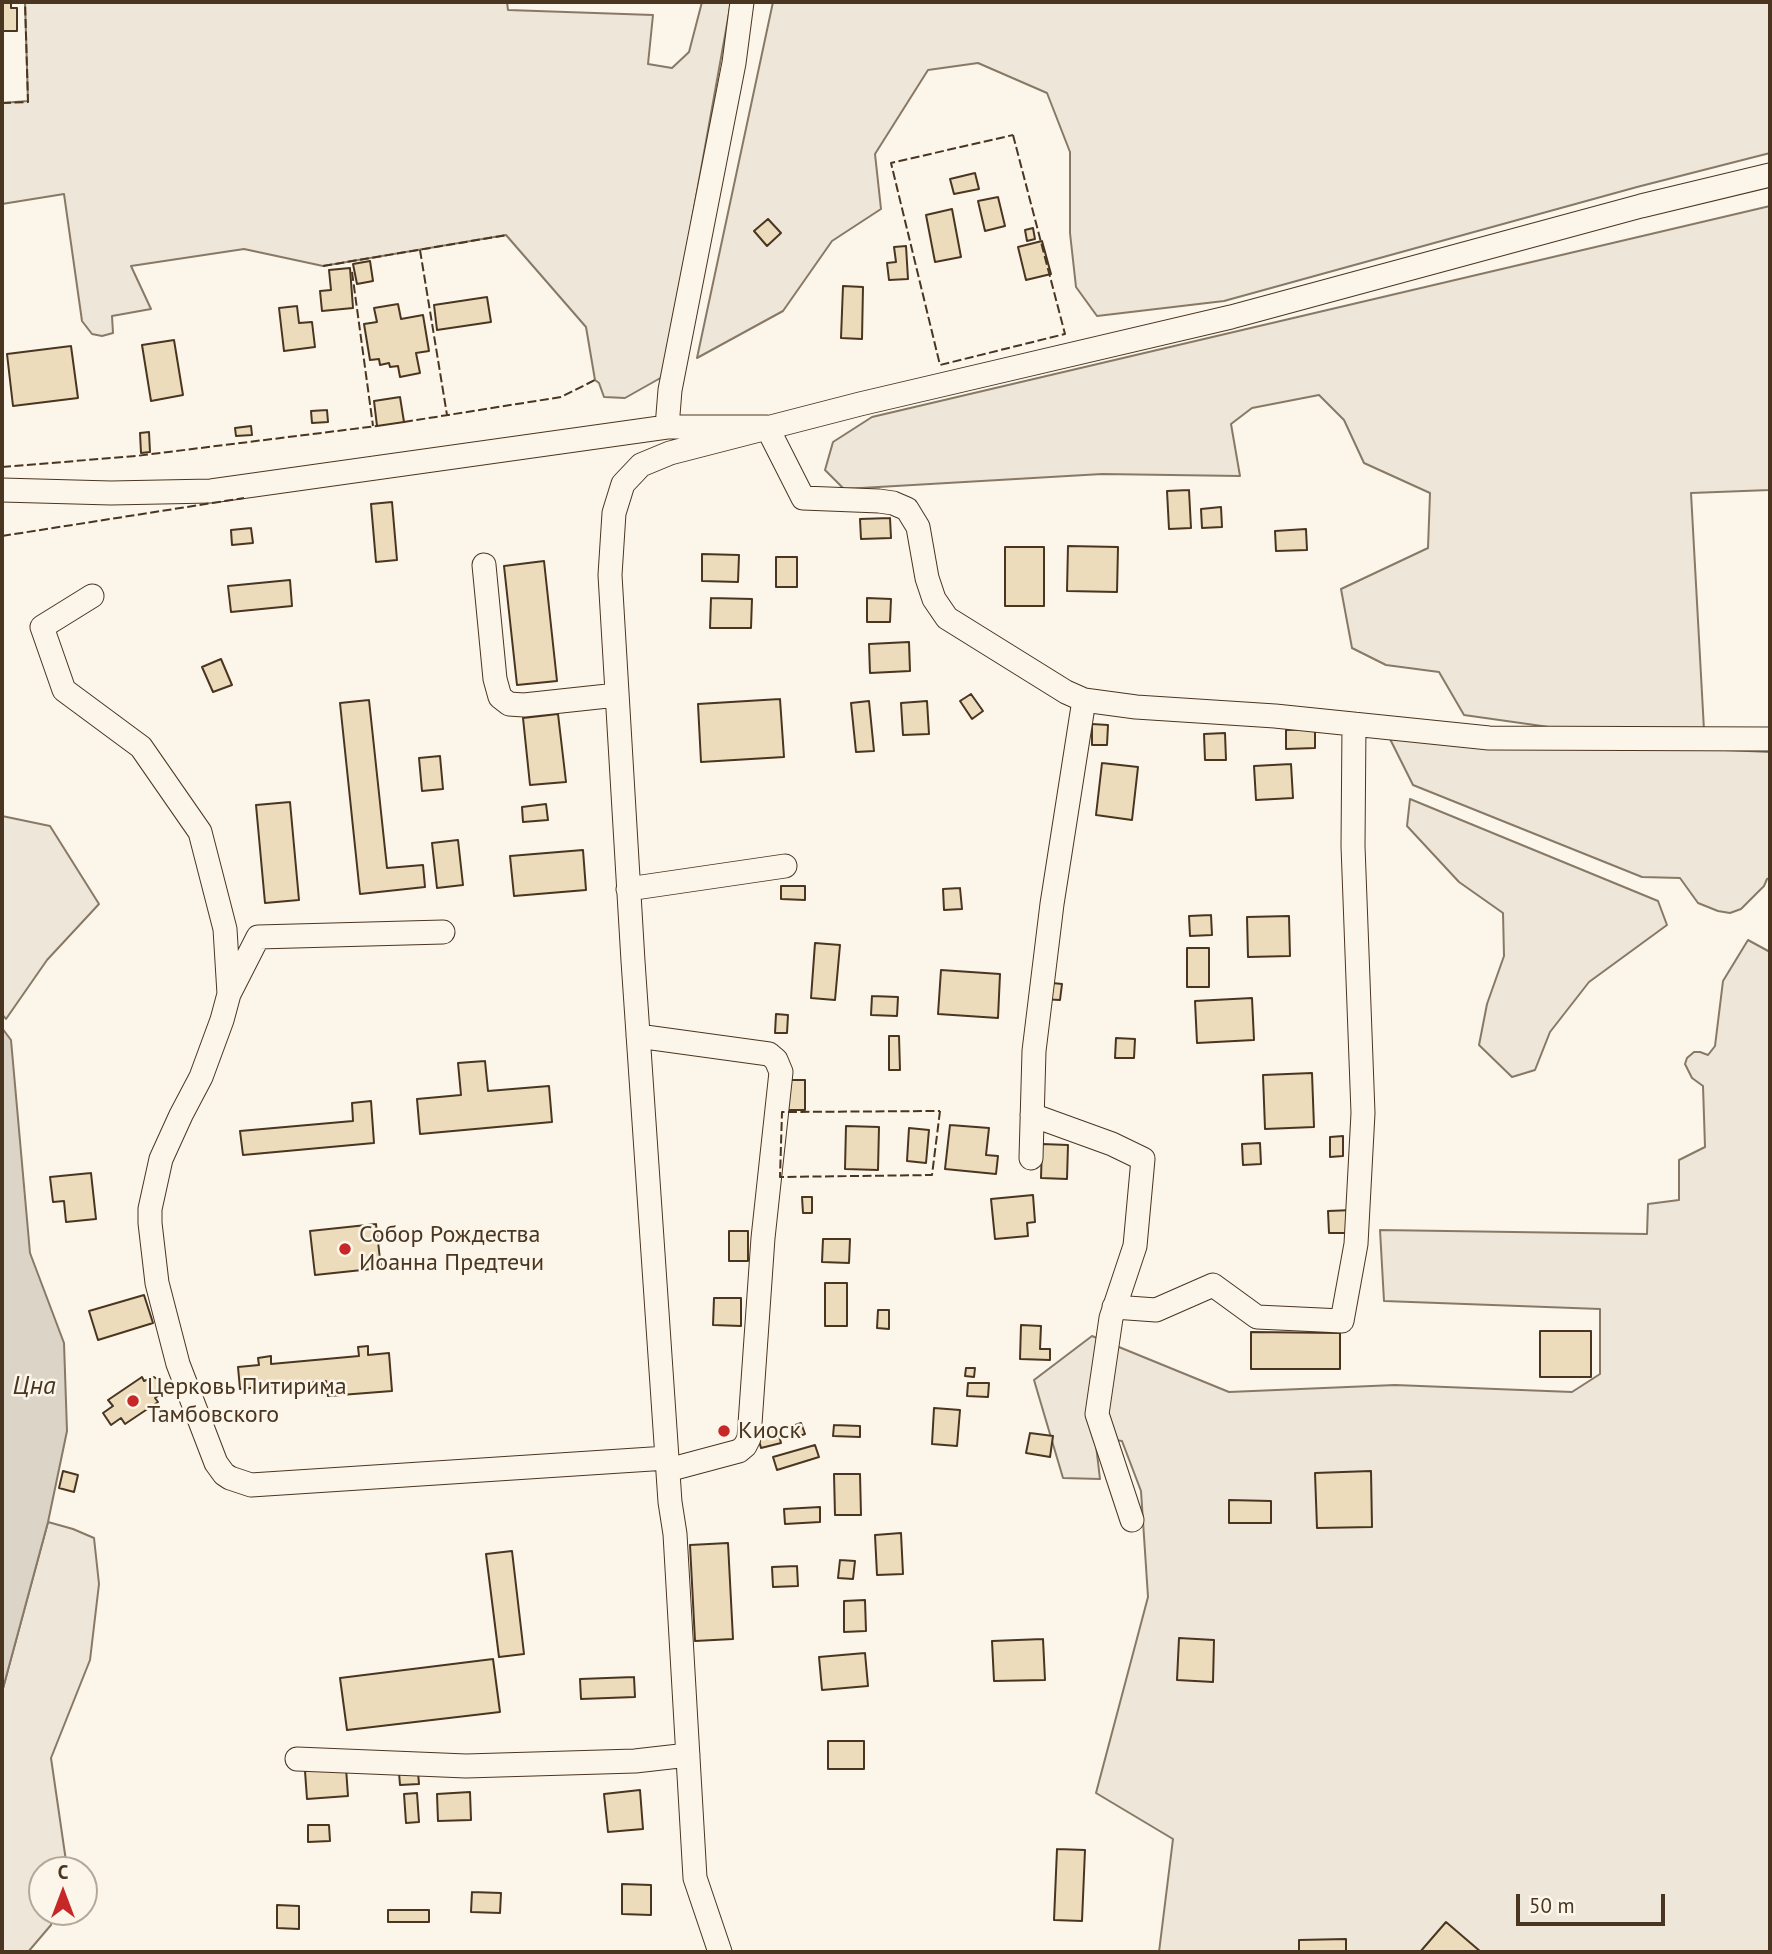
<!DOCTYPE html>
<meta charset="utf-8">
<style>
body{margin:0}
#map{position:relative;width:1772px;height:1954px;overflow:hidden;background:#fbf6e9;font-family:"PT Sans",sans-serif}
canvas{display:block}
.frame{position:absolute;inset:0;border:4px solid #4a3520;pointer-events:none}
.north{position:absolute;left:28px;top:1856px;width:70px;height:70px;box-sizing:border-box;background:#fbf6e9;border:2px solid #b4a999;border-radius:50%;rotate:0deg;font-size:19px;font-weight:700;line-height:28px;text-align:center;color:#4a3520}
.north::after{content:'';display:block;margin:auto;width:24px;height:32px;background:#c62828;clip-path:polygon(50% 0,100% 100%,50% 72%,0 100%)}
.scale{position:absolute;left:1516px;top:1894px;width:149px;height:32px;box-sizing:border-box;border:4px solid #4a3520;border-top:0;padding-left:9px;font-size:21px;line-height:24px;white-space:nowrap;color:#4a3520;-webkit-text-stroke:5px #fbf6e9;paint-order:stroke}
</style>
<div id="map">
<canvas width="1772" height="1954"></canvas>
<div class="frame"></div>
<div class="north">С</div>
<div class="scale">50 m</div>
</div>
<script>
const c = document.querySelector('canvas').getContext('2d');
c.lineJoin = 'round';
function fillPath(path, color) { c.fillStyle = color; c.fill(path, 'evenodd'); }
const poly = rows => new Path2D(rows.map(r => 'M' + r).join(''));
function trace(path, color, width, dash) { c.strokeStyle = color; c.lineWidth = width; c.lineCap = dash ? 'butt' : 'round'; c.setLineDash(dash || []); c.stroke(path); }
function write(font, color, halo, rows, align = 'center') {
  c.font = font + ' "PT Sans",sans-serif'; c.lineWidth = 5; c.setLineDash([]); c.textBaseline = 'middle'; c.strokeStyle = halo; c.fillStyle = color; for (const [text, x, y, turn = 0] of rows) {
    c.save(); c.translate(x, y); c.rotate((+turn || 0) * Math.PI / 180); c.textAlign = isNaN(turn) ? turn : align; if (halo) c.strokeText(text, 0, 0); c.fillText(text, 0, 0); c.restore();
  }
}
const green = poly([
 [25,2,507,2,508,10,653,15,648,64,672,68,689,52,702,2,731,2,664,376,625,398,604,397,599,383,595,380,586,327,506,235,323,266,244,249,131,266,151,309,112,316,113,333,102,336,92,334,82,321,64,194,2,204,2,103,28,101,25,2],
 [773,2,1770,2,1770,153,1637,187,1224,301,1097,316,1076,287,1070,233,1070,152,1047,93,978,63,928,70,875,154,881,209,832,241,783,311,697,358,773,2],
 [1770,206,1770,490,1691,493,1704,730,1556,728,1464,715,1439,672,1386,665,1352,648,1341,589,1428,548,1430,493,1364,463,1344,420,1319,395,1252,408,1231,424,1240,476,1102,474,844,489,825,470,833,442,872,417,1770,206],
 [1388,735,1770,752,1770,878,1767,879,1764,886,1741,909,1730,913,1718,911,1698,903,1680,878,1642,877,1413,785,1388,735],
 [1410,799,1658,901,1667,925,1589,982,1550,1032,1535,1070,1512,1077,1479,1045,1487,1004,1504,956,1503,913,1459,882,1407,826,1410,799],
 [2,816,50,826,99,904,47,960,6,1019,2,1014,2,816],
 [1748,940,1770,952,1770,1952,1159,1952,1173,1839,1096,1793,1148,1597,1141,1491,1122,1441,1095,1437,1100,1479,1063,1478,1034,1380,1092,1336,1229,1392,1395,1385,1572,1392,1600,1374,1600,1309,1384,1301,1380,1230,1647,1234,1648,1204,1679,1200,1679,1160,1705,1147,1703,1086,1692,1078,1685,1064,1687,1058,1694,1052,1700,1052,1708,1055,1715,1046,1723,981,1748,940],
 [48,1522,73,1529,94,1538,99,1584,90,1660,51,1758,66,1861,63,1870,42,1870,42,1912,54,1912,51,1925,28,1952,2,1952,2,1692,48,1522]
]);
fillPath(green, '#ede6d9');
trace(green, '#887966', 2);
const water = poly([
 [2,1028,11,1040,30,1253,64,1343,67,1431,48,1522,2,1692,2,1028]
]);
fillPath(water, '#dcd4c6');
trace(water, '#887966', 2);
const building = poly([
 [2,2,11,2,11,8,17,8,17,31,2,31,2,2],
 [975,173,979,189,954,194,950,179,975,173],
 [998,197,1005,226,985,231,978,201,998,197],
 [952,209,961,257,935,262,926,215,952,209],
 [768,219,781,233,767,246,754,231,768,219],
 [1033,228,1035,239,1027,241,1025,230,1033,228],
 [1042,241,1051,274,1026,280,1018,247,1042,241],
 [906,246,908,279,889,280,887,263,896,262,894,247,906,246],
 [370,261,373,281,357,284,353,264,370,261],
 [350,268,353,308,322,311,320,291,331,290,329,270,350,268],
 [843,286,863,287,862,339,841,338,843,286],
 [487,297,491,322,437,330,434,305,487,297],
 [398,304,401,319,423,315,429,351,416,353,420,373,400,377,398,366,390,367,389,363,380,365,379,359,370,360,364,324,377,322,374,308,398,304],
 [297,306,299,323,312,322,315,347,284,351,279,308,297,306],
 [174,340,183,395,151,401,142,345,174,340],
 [71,346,78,398,13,406,7,354,71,346],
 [400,397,404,422,377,426,374,401,400,397],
 [327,410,328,422,312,423,311,411,327,410],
 [251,426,252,435,236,436,235,428,251,426],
 [149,432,150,452,141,453,140,433,149,432],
 [1189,490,1191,528,1169,529,1167,491,1189,490],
 [392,502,397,560,376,562,371,504,392,502],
 [1221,507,1222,527,1202,528,1201,509,1221,507],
 [890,518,891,538,861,539,860,519,890,518],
 [251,528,253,543,232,545,231,530,251,528],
 [1306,529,1307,550,1276,551,1275,531,1306,529],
 [1068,546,1118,547,1117,592,1067,591,1068,546],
 [1005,547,1044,547,1044,606,1005,606,1005,547],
 [702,554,739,555,738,582,702,581,702,554],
 [776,557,797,557,797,587,776,587,776,557],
 [544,561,557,681,517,685,504,566,544,561],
 [290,580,292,606,231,612,228,586,290,580],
 [711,598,752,599,751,628,710,628,711,598],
 [867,598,891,599,890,622,867,622,867,598],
 [909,642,910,671,870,673,869,644,909,642],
 [221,659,232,685,213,692,202,667,221,659],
 [971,694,983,711,972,719,960,701,971,694],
 [780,699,784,757,701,762,698,704,780,699],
 [369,700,387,868,423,865,425,887,360,894,340,703,369,700],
 [869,701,874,751,856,752,851,703,869,701],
 [927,701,929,734,903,735,901,703,927,701],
 [558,714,566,782,530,785,523,718,558,714],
 [1092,724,1108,725,1107,745,1092,745,1092,724],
 [1315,729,1315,748,1286,749,1286,730,1315,729],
 [1225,733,1226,760,1205,760,1204,734,1225,733],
 [440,756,443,789,422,791,419,758,440,756],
 [1102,763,1138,767,1132,820,1096,815,1102,763],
 [1291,764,1293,798,1256,800,1254,766,1291,764],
 [290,802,299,900,265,903,256,805,290,802],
 [546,804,548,820,523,822,522,807,546,804],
 [458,840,463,885,437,888,432,843,458,840],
 [583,850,586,890,514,896,510,856,583,850],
 [781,886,805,886,805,900,781,899,781,886],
 [960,888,962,909,944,910,943,889,960,888],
 [1211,915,1212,935,1190,936,1189,916,1211,915],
 [1289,916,1290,956,1248,957,1247,917,1289,916],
 [815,943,840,945,835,1000,811,998,815,943],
 [1187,948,1209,948,1209,987,1187,987,1187,948],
 [941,970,1000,974,998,1018,938,1014,941,970],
 [1043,982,1062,984,1060,1000,1041,999,1043,982],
 [872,996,898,997,897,1016,871,1015,872,996],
 [1252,998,1254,1040,1197,1043,1195,1001,1252,998],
 [776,1014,788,1015,787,1033,775,1033,776,1014],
 [889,1036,899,1036,900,1070,889,1070,889,1036],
 [1116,1038,1135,1039,1134,1058,1115,1058,1116,1038],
 [485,1061,488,1091,549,1086,552,1122,420,1134,417,1099,461,1095,458,1063,485,1061],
 [1312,1073,1314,1127,1265,1129,1263,1075,1312,1073],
 [788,1080,805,1080,805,1110,788,1110,788,1080],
 [371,1101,374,1143,243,1155,240,1131,353,1121,352,1103,371,1101],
 [950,1125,989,1128,986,1155,998,1156,996,1174,945,1169,950,1125],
 [846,1126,879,1127,878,1170,845,1169,846,1126],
 [909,1128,929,1130,926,1163,907,1161,909,1128],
 [1343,1136,1343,1156,1330,1157,1330,1137,1343,1136],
 [1260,1143,1261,1164,1243,1165,1242,1144,1260,1143],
 [1042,1144,1068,1145,1067,1179,1041,1178,1042,1144],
 [91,1173,96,1219,66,1222,64,1201,53,1202,50,1177,91,1173],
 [1033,1195,1035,1222,1027,1223,1028,1236,995,1239,991,1199,1033,1195],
 [802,1197,812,1197,812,1213,803,1213,802,1197],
 [1353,1210,1353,1233,1329,1233,1328,1211,1353,1210],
 [376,1224,381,1268,315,1275,310,1231,376,1224],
 [729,1231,748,1231,748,1261,729,1261,729,1231],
 [823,1239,850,1239,849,1263,822,1262,823,1239],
 [825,1283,847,1283,847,1326,825,1326,825,1283],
 [144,1295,153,1323,98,1340,89,1311,144,1295],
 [714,1298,741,1298,741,1326,713,1325,714,1298],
 [878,1310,889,1310,889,1329,877,1328,878,1310],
 [1021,1325,1041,1326,1040,1349,1050,1349,1050,1360,1020,1359,1021,1325],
 [1540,1331,1591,1331,1591,1377,1540,1377,1540,1331],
 [1251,1332,1340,1333,1340,1369,1251,1369,1251,1332],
 [368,1346,368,1355,389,1353,392,1391,328,1396,326,1381,240,1389,238,1367,259,1365,258,1358,271,1356,271,1364,359,1356,358,1347,368,1346],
 [966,1368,975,1368,974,1377,965,1376,966,1368],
 [142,1377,144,1381,154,1377,162,1382,164,1389,162,1393,155,1398,158,1402,125,1424,121,1418,111,1425,103,1413,113,1406,108,1400,142,1377],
 [968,1383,989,1383,988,1397,967,1396,968,1383],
 [934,1408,960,1410,957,1446,932,1444,934,1408],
 [801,1423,805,1434,794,1438,790,1427,801,1423],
 [834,1425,860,1426,860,1437,833,1436,834,1425],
 [777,1428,781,1443,761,1448,757,1433,777,1428],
 [1030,1433,1053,1436,1050,1457,1026,1453,1030,1433],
 [815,1445,819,1457,777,1470,773,1457,815,1445],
 [63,1471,78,1475,74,1492,59,1488,63,1471],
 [1371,1471,1372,1527,1317,1528,1315,1473,1371,1471],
 [834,1474,860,1474,861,1515,835,1515,834,1474],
 [1229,1500,1271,1501,1271,1523,1229,1523,1229,1500],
 [820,1507,820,1522,785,1524,784,1509,820,1507],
 [901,1533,903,1574,877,1575,875,1535,901,1533],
 [728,1543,733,1639,695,1641,690,1545,728,1543],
 [512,1551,524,1654,499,1657,486,1554,512,1551],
 [840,1560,855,1561,853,1579,838,1578,840,1560],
 [797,1566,798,1586,773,1587,772,1567,797,1566],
 [865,1600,866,1631,844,1632,844,1601,865,1600],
 [1179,1638,1214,1640,1213,1682,1177,1680,1179,1638],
 [1043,1639,1045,1680,994,1681,992,1641,1043,1639],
 [865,1653,868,1686,822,1690,819,1657,865,1653],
 [493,1659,500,1712,347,1730,340,1678,493,1659],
 [634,1677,635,1697,581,1699,580,1679,634,1677],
 [828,1741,864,1741,864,1769,828,1769,828,1741],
 [346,1768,348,1796,307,1799,305,1771,346,1768],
 [418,1772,419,1784,400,1785,399,1773,418,1772],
 [640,1790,643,1829,608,1832,604,1794,640,1790],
 [470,1792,471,1820,438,1821,437,1794,470,1792],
 [417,1793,419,1822,406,1823,404,1794,417,1793],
 [308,1825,329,1825,330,1841,308,1842,308,1825],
 [1057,1849,1085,1850,1082,1921,1054,1920,1057,1849],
 [622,1884,651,1885,651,1915,622,1914,622,1884],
 [472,1892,501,1893,500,1913,471,1912,472,1892],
 [277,1905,299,1906,299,1929,277,1928,277,1905],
 [388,1910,429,1910,429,1922,388,1922,388,1910],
 [1446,1922,1481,1952,1420,1952,1446,1922],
 [1346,1939,1346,1952,1299,1952,1299,1940,1346,1939]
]);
fillPath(building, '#ecdcbc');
trace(building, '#4a3520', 2);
const minor = poly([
 [742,2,734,63,670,390,667,427,767,427,803,498,879,501,893,503,907,509,918,527,927,578,934,599,947,618,1066,692,1084,700],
 [2,490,111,493,211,491,667,427],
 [484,565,495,679,500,697,509,704,524,705,617,695],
 [92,596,42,627,64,690,141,747,200,832,225,929,229,994],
 [628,889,785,866],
 [443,932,258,937,229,994,222,1020,201,1077,181,1115,161,1159,150,1209,150,1223,157,1283,178,1364,216,1463,224,1474,230,1478,251,1485,667,1458],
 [638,1036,769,1054,776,1060,781,1072,763,1238,749,1438,745,1446,739,1451,668,1470],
 [1032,1115,1112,1144,1143,1159,1135,1246,1111,1318,1097,1414,1132,1520],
 [1031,1158,1034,1051,1052,904,1084,700,1136,707,1275,716,1489,738,1770,739],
 [1114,1307,1156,1310,1213,1285,1257,1317,1342,1321,1356,1244,1363,1113,1353,846,1354,724],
 [297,1759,466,1766,635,1761,688,1755],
 [720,1952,695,1878,675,1534,670,1502,633,961,610,575,614,513,623,484,641,465,670,453,860,404,1231,317,1641,206,1770,175]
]);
trace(minor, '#4a3520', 25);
trace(minor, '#fbf6e9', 23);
trace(poly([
 [2,103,28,102,25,2],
 [1013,135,1065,334,940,365,891,163,1013,135],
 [420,250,447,415],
 [323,266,507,235],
 [352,272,373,426],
 [404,422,561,397,595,380],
 [2,467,136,456,377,426],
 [2,536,244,498],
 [940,1111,932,1175,780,1177,782,1112,940,1111]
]), '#4a3520', 2, [9, 3.5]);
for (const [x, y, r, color] of [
 [345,1249,7,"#c62828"],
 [133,1401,7,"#c62828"],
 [724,1431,7,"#c62828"]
]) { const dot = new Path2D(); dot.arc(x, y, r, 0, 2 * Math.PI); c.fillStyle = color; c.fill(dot); trace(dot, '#fbf6e9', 2.5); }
write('24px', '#4a3520', '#fbf6e9', [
 ["Собор Рождества",359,1235],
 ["Иоанна Предтечи",359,1263],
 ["Церковь Питирима",147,1387],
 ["Тамбовского",147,1415],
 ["Киоск",738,1431]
], 'left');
write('italic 26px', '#4a3520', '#fbf6e9', [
 ["Цна",34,1387]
]);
</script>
